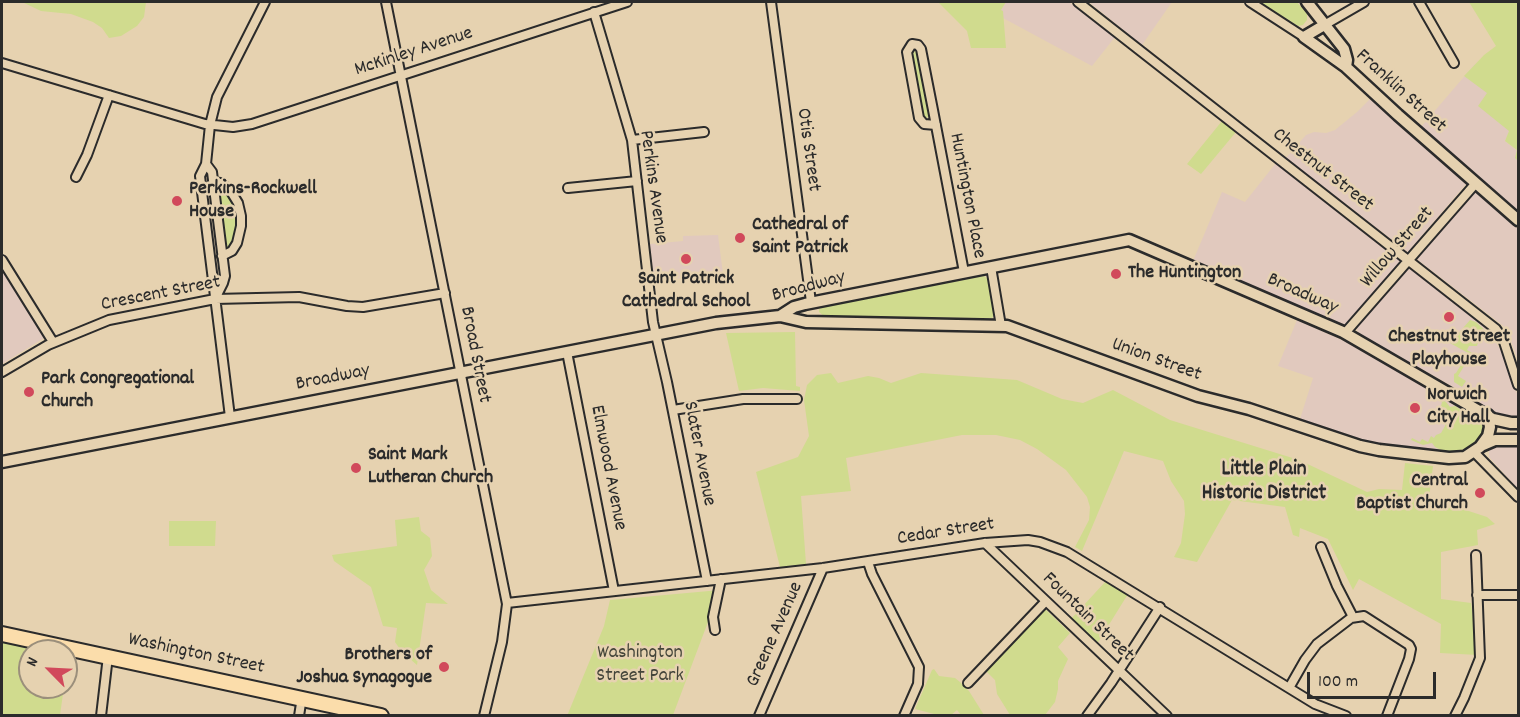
<!DOCTYPE html>
<style>
body{margin:0}
#map{position:relative;width:1520px;height:717px;overflow:hidden;background:#e6d2b0;font-family:Dekko,sans-serif}
canvas{display:block}
.frame{position:absolute;inset:0;border:3px solid #2b2b2b;pointer-events:none}
.north{position:absolute;left:18px;top:639px;width:60px;height:60px;box-sizing:border-box;background:#e6d2b0;border:2px solid #9b8f7b;border-radius:50%;rotate:294deg;font-size:16px;font-weight:700;line-height:24px;text-align:center;color:#2b2b2b}
.north::after{content:'';display:block;margin:auto;width:21px;height:27px;background:#d1495b;clip-path:polygon(50% 0,100% 100%,50% 72%,0 100%)}
.scale{position:absolute;left:1307px;top:672px;width:129px;height:27px;box-sizing:border-box;border:3px solid #2b2b2b;border-top:0;padding-left:8px;font-size:18px;line-height:21px;white-space:nowrap;color:#2b2b2b;-webkit-text-stroke:4px #e6d2b0;paint-order:stroke}
</style>
<div id="map">
<canvas width="1520" height="717"></canvas>
<div class="frame"></div>
<div class="north">N</div>
<div class="scale">100 m</div>
</div>
<script>
const c = document.querySelector('canvas').getContext('2d');
c.lineJoin = 'round';
function fillPath(path, color) { c.fillStyle = color; c.fill(path, 'evenodd'); }
const poly = rows => new Path2D(rows.map(r => 'M' + r).join(''));
function trace(path, color, width, dash) { c.strokeStyle = color; c.lineWidth = width; c.lineCap = dash ? 'butt' : 'round'; c.setLineDash(dash || []); c.stroke(path); }
function write(font, color, halo, rows, align = 'center') {
  c.font = font + ' Dekko,sans-serif'; c.lineWidth = 5; c.setLineDash([]); c.textBaseline = 'middle'; c.strokeStyle = halo; c.fillStyle = color; for (const [text, x, y, turn = 0] of rows) {
    c.save(); c.translate(x, y); c.rotate((+turn || 0) * Math.PI / 180); c.textAlign = isNaN(turn) ? turn : align; if (halo) c.strokeText(text, 0, 0); c.fillText(text, 0, 0); c.restore();
  }
}
fillPath(poly([
 [1006,2,1069,2,1115,37,1092,66,1003,18,1003,12,1000,11],
 [1089,2,1172,2,1142,45],
 [1497,47,1518,79,1518,110,1505,141,1517,151,1515,157,1518,161,1518,212,1421,127,1474,65],
 [1370,99,1466,184,1408,252,1286,158,1306,135,1314,132,1326,133,1335,130,1357,112],
 [1276,163,1401,261,1346,326,1193,261,1222,192,1245,202],
 [1478,191,1484,194,1485,199,1518,229,1518,360,1506,328,1418,260,1418,257,1473,193],
 [718,235,723,274,654,281,650,244,683,241,683,236],
 [1408,267,1477,321,1491,334,1506,359,1518,397,1518,416,1512,418,1497,415,1481,407,1478,401,1358,333,1357,328,1360,323],
 [2,270,44,338,2,364],
 [1297,320,1351,344,1480,417,1484,422,1486,430,1479,441,1466,451,1455,454,1443,454,1438,450,1387,445,1358,439,1300,419,1313,378,1278,366],
 [1495,445,1518,445,1518,489,1489,457,1489,451]
]), '#e1c9be');
fillPath(poly([
 [22,2,146,2,144,17,137,26,121,36,109,38,102,28,93,22,71,14,41,11],
 [938,2,1006,2,1001,10,1003,11,1006,48,971,48,967,31],
 [1260,2,1297,2,1307,14,1307,20,1303,25,1298,26],
 [1469,2,1518,2,1518,161,1515,158,1517,150,1505,141,1509,131,1478,106,1487,93,1464,76,1484,55,1496,46],
 [914,51,918,53,930,114,927,118,924,117,912,56],
 [1222,121,1236,132,1201,174,1187,164],
 [220,187,225,189,231,198,235,212,235,235,228,249,225,247],
 [984,276,989,280,995,314,992,318,825,317,819,312,819,309,824,307],
 [1470,320,1476,322,1490,335,1479,339,1477,346,1469,346,1467,350,1472,353,1458,376,1466,381,1462,387,1454,382,1454,374,1456,373,1468,353,1450,343],
 [795,332,796,386,800,387,800,391,763,388,739,391,726,333],
 [831,373,838,383,868,376,879,378,891,383,921,373,1017,380,1062,399,1083,403,1113,390,1170,420,1299,460,1367,492,1379,489,1402,490,1405,463,1433,466,1429,498,1487,517,1495,524,1477,530,1478,545,1441,552,1441,599,1471,603,1478,655,1440,653,1441,624,1359,579,1353,590,1328,539,1300,528,1299,537,1293,535,1285,507,1232,500,1197,562,1174,557,1181,543,1185,514,1184,501,1171,481,1163,461,1124,451,1082,551,1075,547,1089,520,1090,507,1087,497,1066,470,1037,449,1020,440,996,435,962,435,846,458,851,491,801,496,806,564,780,567,756,472,798,457,809,436,804,400,807,385,817,375],
 [1434,395,1446,402,1450,407,1455,406,1480,421,1483,427,1483,432,1471,446,1457,452,1445,452,1435,447,1432,443,1423,445,1411,440,1412,438,1420,442,1422,439,1428,442,1431,436,1434,438,1436,435,1441,433,1445,426,1446,418,1443,416,1447,410,1441,406,1442,402,1433,397],
 [419,517,421,531,430,538,432,556,424,570,431,590,448,604,426,603,417,665,402,652,395,642,397,628,383,626,371,587,334,561,332,555,397,546,395,520],
 [169,521,216,521,215,546,169,546],
 [1106,581,1128,594,1097,644,1071,619],
 [720,590,673,715,567,716,604,626,610,600],
 [1045,609,1070,633,1058,647,1068,659,1058,681,1058,689,1055,702,1045,715,1010,715,997,694,995,680,986,671],
 [2,642,40,651,30,651,30,687,64,687,60,715,2,715],
 [934,669,939,676,955,678,960,682,969,691,984,715,961,715,957,710,951,715,938,715,915,709,932,670]
]), '#d0db8e');
const street = poly([
 [386,2,507,604,502,642,484,716],
 [771,2,811,302],
 [1078,2,1496,329,1503,339,1518,385],
 [1250,2,1304,37],
 [1419,2,1454,63],
 [594,12,632,140,653,322,667,382,707,581],
 [1326,24,1364,2],
 [2,63,205,124,233,127,252,124,627,2],
 [936,125,924,124,919,118,907,52,912,44,918,45,921,49,933,110,964,272],
 [632,140,704,132],
 [206,164,212,172,225,276,223,283,215,299],
 [76,177,87,155,109,95],
 [214,182,220,183,230,190,238,203,241,216,241,226,237,243,232,251,222,256],
 [568,188,637,181],
 [2,260,53,342],
 [991,267,1001,326],
 [1345,333,1476,183],
 [567,352,614,591],
 [2,372,48,345,109,320,215,299,299,297,347,306,363,307,445,293],
 [673,410,743,399,797,399],
 [230,417,200,176,206,164,210,125,217,97,265,2],
 [1474,452,1518,497],
 [985,543,1167,716],
 [1321,547,1337,586,1353,617],
 [868,562,872,574,919,667,918,684,904,716],
 [1477,595,1518,595],
 [507,603,823,568,985,543,1028,540,1040,542,1067,552,1315,704,1346,716],
 [715,630,713,617,721,579],
 [968,683,1046,601],
 [1289,688,1305,660,1317,644,1351,618,1364,616,1409,645,1411,649,1409,659,1387,716],
 [101,716,108,656],
 [299,716,302,697],
 [759,716,823,568],
 [1087,716,1111,683,1160,607],
 [1455,716,1464,698,1480,658,1476,555]
]);
const secondary = poly([
 [1307,2,1344,49,1347,60,1346,67],
 [1326,24,1304,37,1346,67,1398,115,1518,220],
 [780,316,806,322,1007,326,1198,396,1249,409,1360,446,1379,450,1449,458,1465,457,1480,447,1488,436,1490,427,1488,415],
 [1481,446,1495,440,1518,440],
 [2,462,716,323,780,316,794,307,805,304,1129,240,1343,332,1493,419,1511,423,1518,423]
]);
const highway = poly([
 [2,634,381,716]
]);
trace(street, '#2b2b2b', 12);
trace(secondary, '#2b2b2b', 15);
trace(highway, '#2b2b2b', 18);
trace(street, '#e6d2b0', 8);
trace(secondary, '#e6d2b0', 10);
trace(highway, '#fbddab', 14);
for (const [x, y, r, color] of [
 [177,201,6,"#d1495b"],
 [740,238,6,"#d1495b"],
 [686,259,6,"#d1495b"],
 [1116,274,6,"#d1495b"],
 [1449,317,6,"#d1495b"],
 [29,392,6,"#d1495b"],
 [1415,408,6,"#d1495b"],
 [356,468,6,"#d1495b"],
 [1480,493,6,"#d1495b"],
 [444,667,6,"#d1495b"]
]) { const dot = new Path2D(); dot.arc(x, y, r, 0, 2 * Math.PI); c.fillStyle = color; c.fill(dot); trace(dot, '#e6d2b0', 2); }
write('20px', '#2b2b2b', '#e6d2b0', [
 ["McKinley Avenue",414,53,-18],
 ["Franklin Street",1400,92,42],
 ["Otis Street",807,150,82],
 ["Chestnut Street",1322,171,38],
 ["Perkins Avenue",652,187,82],
 ["Huntington Place",966,196,79],
 ["Willow Street",1398,248,-49],
 ["Broadway",809,288,-15],
 ["Crescent Street",161,295,-11],
 ["Broadway",1302,295,24],
 ["Broad Street",474,355,79],
 ["Union Street",1156,361,20],
 ["Broadway",333,379,-11],
 ["Slater Avenue",698,454,79],
 ["Elmwood Avenue",607,468,79],
 ["Cedar Street",946,533,-9],
 ["Fountain Street",1087,618,44],
 ["Greene Avenue",776,635,-66],
 ["Washington Street",196,655,12]
]);
write('bold 20px', '#2b2b2b', '#e6d2b0', [
 ["Perkins-Rockwell",189,190],
 ["House",189,213],
 ["Cathedral of",752,226],
 ["Saint Patrick",752,249],
 ["The Huntington",1128,274],
 ["Saint Patrick",686,280,"center"],
 ["Cathedral School",686,303,"center"],
 ["Chestnut Street",1449,338,"center"],
 ["Playhouse",1449,361,"center"],
 ["Park Congregational",41,380],
 ["Church",41,403],
 ["Norwich",1427,396],
 ["City Hall",1427,419],
 ["Saint Mark",368,456],
 ["Lutheran Church",368,479],
 ["Central",1468,482,"right"],
 ["Baptist Church",1468,505,"right"],
 ["Brothers of",432,656,"right"],
 ["Joshua Synagogue",432,679,"right"]
], 'left');
write('20px', '#44453a', '#e6d2b0', [
 ["Washington",640,654],
 ["Street Park",640,677]
]);
write('bold 21px', '#2b2b2b', '#e6d2b0', [
 ["Little Plain",1264,471],
 ["Historic District",1264,495]
]);
</script>
